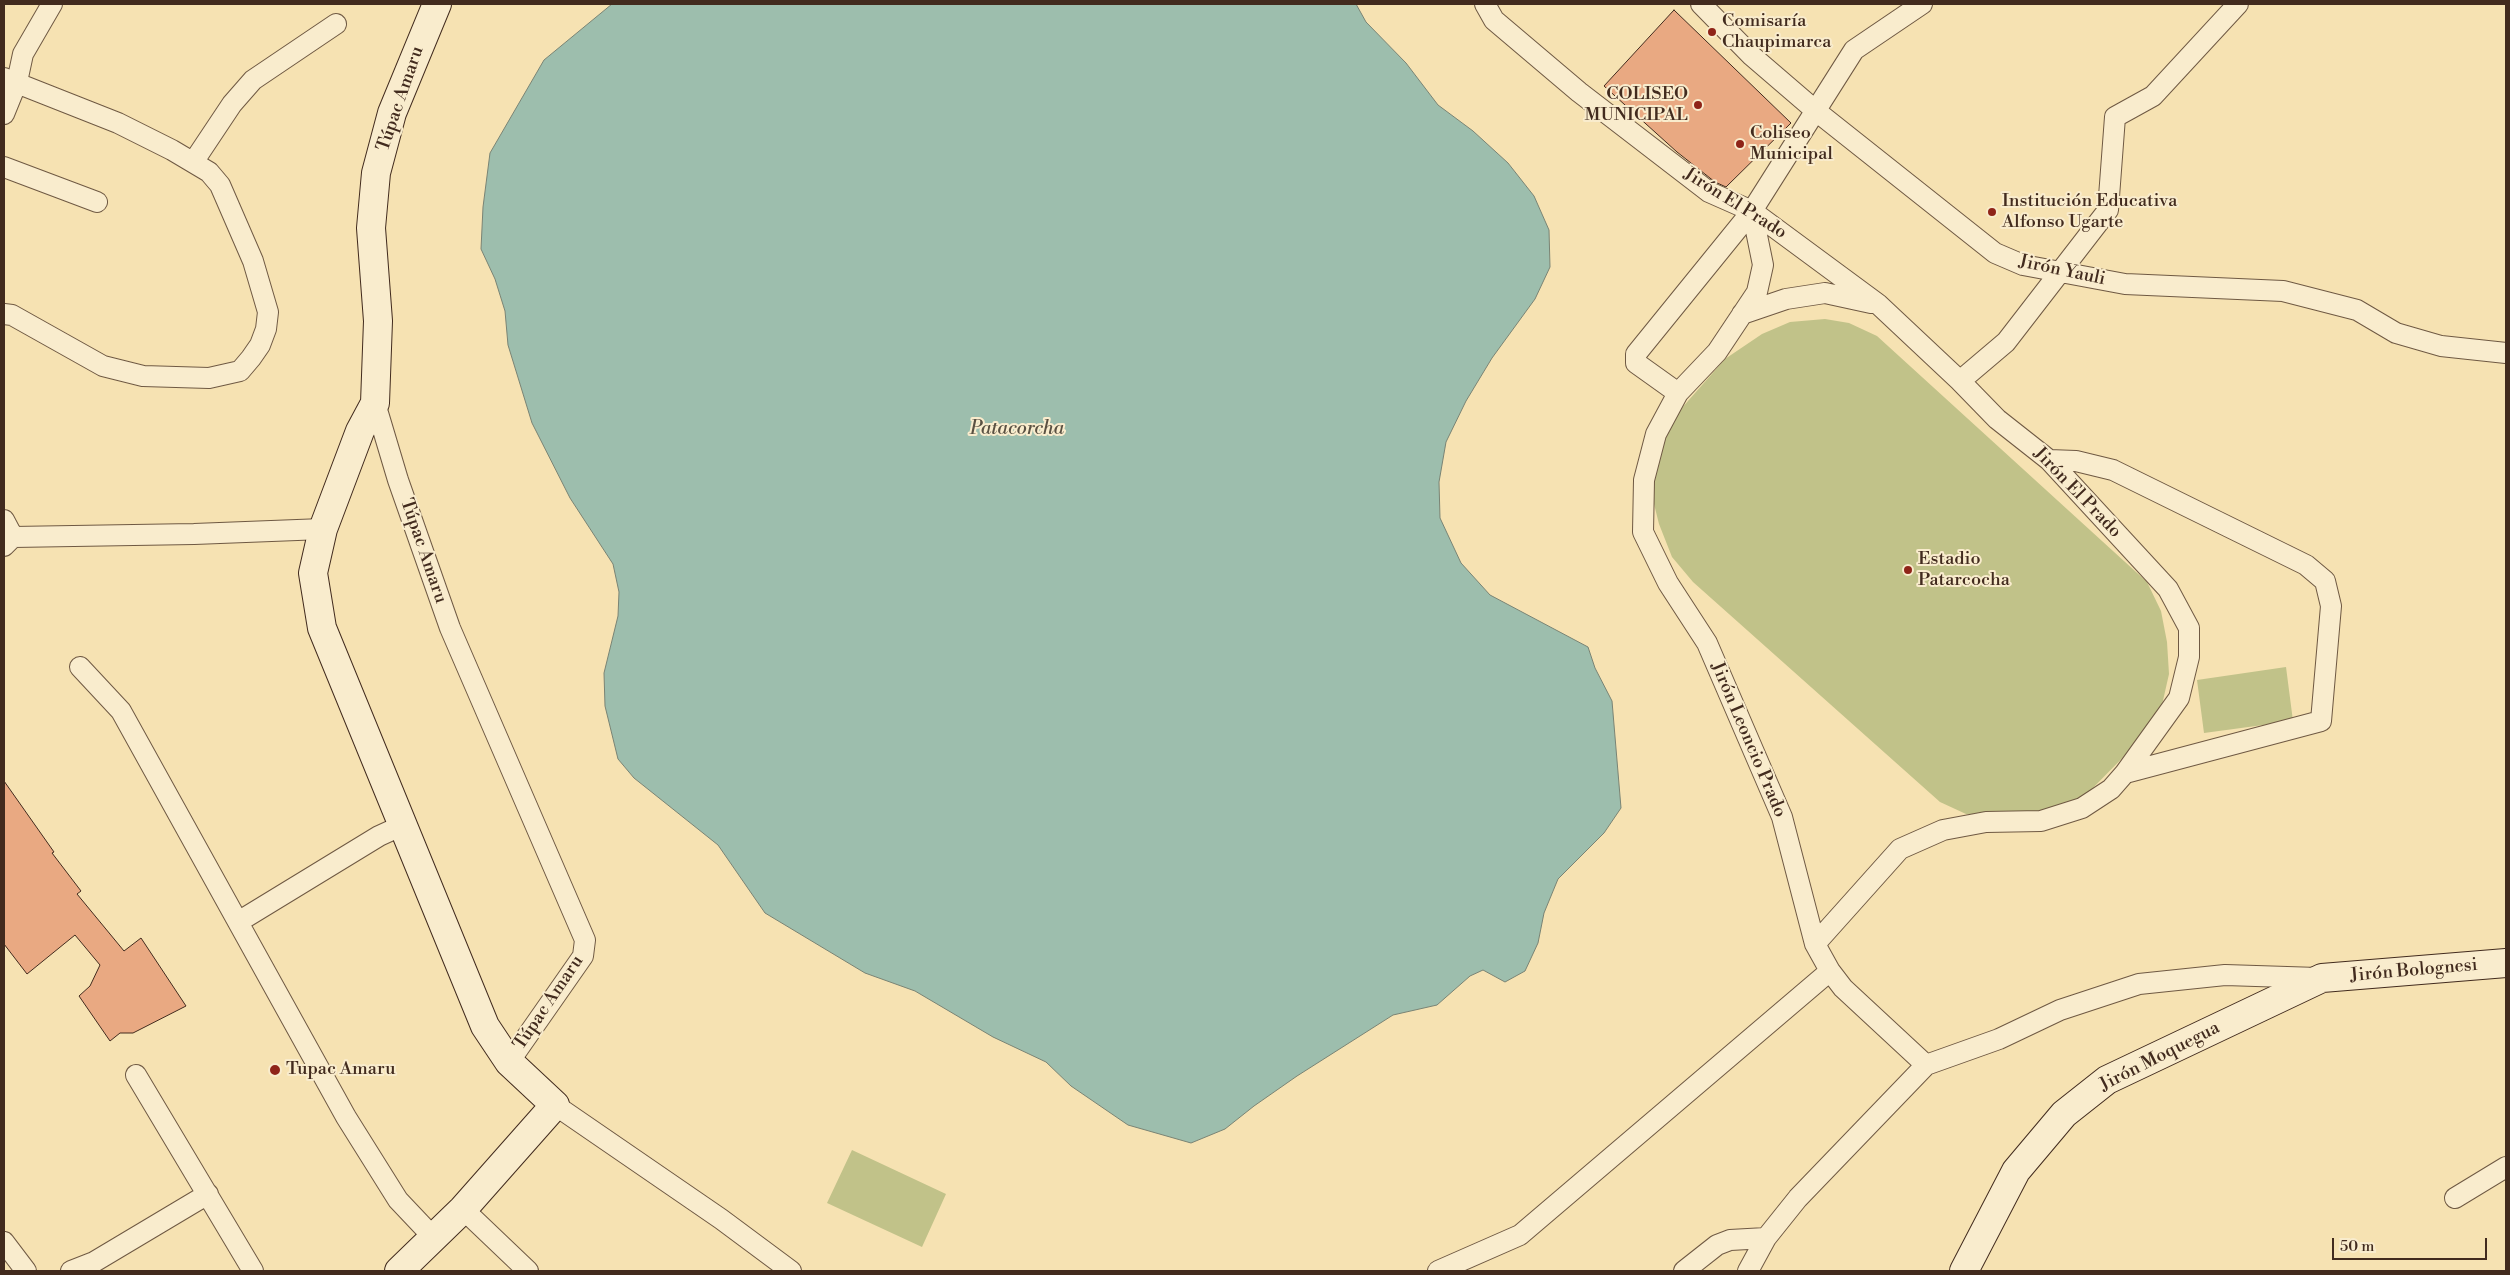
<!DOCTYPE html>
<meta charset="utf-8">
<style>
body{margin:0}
#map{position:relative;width:2510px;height:1275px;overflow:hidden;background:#f6e2b2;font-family:"Libre Bodoni",serif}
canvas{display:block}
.frame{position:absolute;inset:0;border:5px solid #422b1e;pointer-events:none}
.scale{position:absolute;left:2332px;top:1238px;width:155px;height:22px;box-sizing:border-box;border:2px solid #422b1e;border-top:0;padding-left:6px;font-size:15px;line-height:18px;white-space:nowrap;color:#422b1e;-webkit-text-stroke:4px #f9eccd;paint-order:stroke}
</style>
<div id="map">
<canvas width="2510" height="1275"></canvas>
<div class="frame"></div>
<div class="scale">50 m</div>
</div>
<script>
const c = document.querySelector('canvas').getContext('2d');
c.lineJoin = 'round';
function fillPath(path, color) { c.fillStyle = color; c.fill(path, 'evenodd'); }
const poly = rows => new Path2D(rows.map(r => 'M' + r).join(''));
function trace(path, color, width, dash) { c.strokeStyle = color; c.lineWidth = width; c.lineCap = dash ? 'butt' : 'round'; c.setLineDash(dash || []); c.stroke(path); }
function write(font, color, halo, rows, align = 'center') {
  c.font = font + ' "Libre Bodoni",serif'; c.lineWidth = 4; c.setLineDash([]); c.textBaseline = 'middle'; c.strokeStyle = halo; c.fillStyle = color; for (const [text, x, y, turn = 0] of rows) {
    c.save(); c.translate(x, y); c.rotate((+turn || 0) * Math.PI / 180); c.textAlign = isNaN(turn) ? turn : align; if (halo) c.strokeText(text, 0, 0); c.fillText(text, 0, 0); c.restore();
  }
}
fillPath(poly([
 [1825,319,1849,323,1877,336,2147,582,2161,611,2167,642,2169,674,2162,705,2146,734,2081,800,2055,813,1996,818,1966,814,1940,802,1693,582,1672,557,1659,524,1651,492,1655,455,1673,418,1725,359,1762,334,1790,322],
 [2286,667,2293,721,2204,733,2197,680],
 [852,1150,946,1194,922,1247,827,1203]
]), '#c1c289');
const water = poly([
 [612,4,1356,4,1366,22,1406,63,1438,105,1473,131,1508,163,1534,196,1549,230,1550,267,1535,299,1492,358,1466,401,1446,442,1439,482,1440,518,1461,563,1490,595,1588,647,1595,668,1612,701,1621,808,1604,833,1558,879,1544,913,1538,943,1525,971,1505,982,1483,970,1470,976,1437,1005,1393,1015,1297,1076,1254,1106,1225,1129,1191,1143,1128,1125,1071,1086,1046,1062,993,1037,915,991,865,973,765,913,718,845,634,778,618,759,605,706,604,673,618,616,619,592,613,564,570,498,532,423,508,345,505,311,495,279,481,249,483,207,490,153,544,60,612,4]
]);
fillPath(water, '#9dbead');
trace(water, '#798374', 1);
const building = poly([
 [1674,10,1791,123,1726,187,1715,182,1677,152,1604,86,1674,10],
 [4,781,54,852,52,853,81,891,77,894,124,951,141,938,186,1006,133,1033,120,1033,110,1041,79,996,90,986,100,965,75,935,27,974,4,944,4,781]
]);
fillPath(building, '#e9a982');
trace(building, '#422b1e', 1);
const street = poly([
 [1485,4,1494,20,1579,92,1709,192,1752,211,1878,304,1960,381,1997,419,2049,460,2168,589,2189,628,2189,657,2179,698,2125,773,2111,789,2082,808,2041,821,1986,822,1943,830,1900,849,1815,944],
 [1701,4,1752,56,1816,111,1995,253,2023,265,2125,284,2283,291,2357,310,2396,333,2441,346,2506,353],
 [1922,4,1854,50,1752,211,1763,265,1757,292,1717,352,1678,393,1656,434,1644,480,1643,532,1668,583,1707,643,1782,817,1815,944,1830,971,1843,988,1926,1065],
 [4,78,118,123,172,150,209,172,220,185,253,261,268,312,266,329,260,345,251,358,240,371,209,378,143,376,103,366,12,315,4,314],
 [4,114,17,82,23,54,52,4],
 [194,161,232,104,253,80,336,24],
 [4,167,97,202],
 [1742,314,1786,299,1825,293,1871,303],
 [1960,381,2006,342,2108,210,2115,117,2153,96,2238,4],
 [1678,393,1636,363,1636,354,1752,211],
 [375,403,398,480,450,628,585,940,583,956,509,1062],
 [2049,460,2076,461,2113,470,2306,565,2325,581,2331,606,2321,721,2125,773],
 [4,520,13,537],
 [4,546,13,537,194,534,323,529],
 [80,667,121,711,346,1117,398,1200,433,1237],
 [238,922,379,836,403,825],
 [136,1075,253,1271],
 [555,1105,721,1219,791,1271],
 [2455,1198,2506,1167],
 [463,1209,528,1271],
 [4,1242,26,1271],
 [71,1271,94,1262,208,1194],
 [1438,1271,1520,1235,1830,971],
 [1684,1271,1717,1245,1730,1240,1766,1238,1798,1198,1926,1065,1999,1039,2060,1010,2139,984,2225,975,2318,978],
 [1748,1271,1766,1238]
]);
const secondary = poly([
 [399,1271,463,1209,555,1105,509,1062,485,1026,322,628,313,573,323,529,360,431,375,403,378,321,371,228,376,173,392,113,437,4],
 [1964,1271,2016,1171,2064,1114,2107,1080,2322,978,2506,963]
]);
trace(street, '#6f5943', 22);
trace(secondary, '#422b1e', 30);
trace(street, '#f9eccd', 20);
trace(secondary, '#f9eccd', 28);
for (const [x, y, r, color] of [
 [1712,32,5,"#8f2418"],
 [1698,105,5,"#8f2418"],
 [1740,144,5,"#8f2418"],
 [1992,212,5,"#8f2418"],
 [1908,570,5,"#8f2418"],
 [275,1070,6,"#8f2418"]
]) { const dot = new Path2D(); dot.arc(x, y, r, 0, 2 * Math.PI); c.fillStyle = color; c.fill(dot); trace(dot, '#f9eccd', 2); }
write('18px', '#422b1e', '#f9eccd', [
 ["Comisaría",1722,22],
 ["Chaupimarca",1722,43],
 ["COLISEO",1688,95,"right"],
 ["MUNICIPAL",1688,116,"right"],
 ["Coliseo",1750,134],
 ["Municipal",1750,155],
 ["Institución Educativa",2002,202],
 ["Alfonso Ugarte",2002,223],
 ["Estadio",1918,560],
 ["Patarcocha",1918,581],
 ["Tupac Amaru",286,1070]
], 'left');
write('18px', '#422b1e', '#f9eccd', [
 ["Túpac Amaru",401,99,-71],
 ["Jirón El Prado",1735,204,32],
 ["Jirón Yauli",2062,271,12],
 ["Jirón El Prado",2077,493,46],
 ["Túpac Amaru",423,551,71],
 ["Jirón Leoncio Prado",1748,740,67],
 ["Jirón Bolognesi",2414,971,-5],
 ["Túpac Amaru",549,1003,-56],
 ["Jirón Moquegua",2160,1057,-27]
]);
write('italic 19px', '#595042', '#f9eccd', [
 ["Patacorcha",1017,429]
]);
</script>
